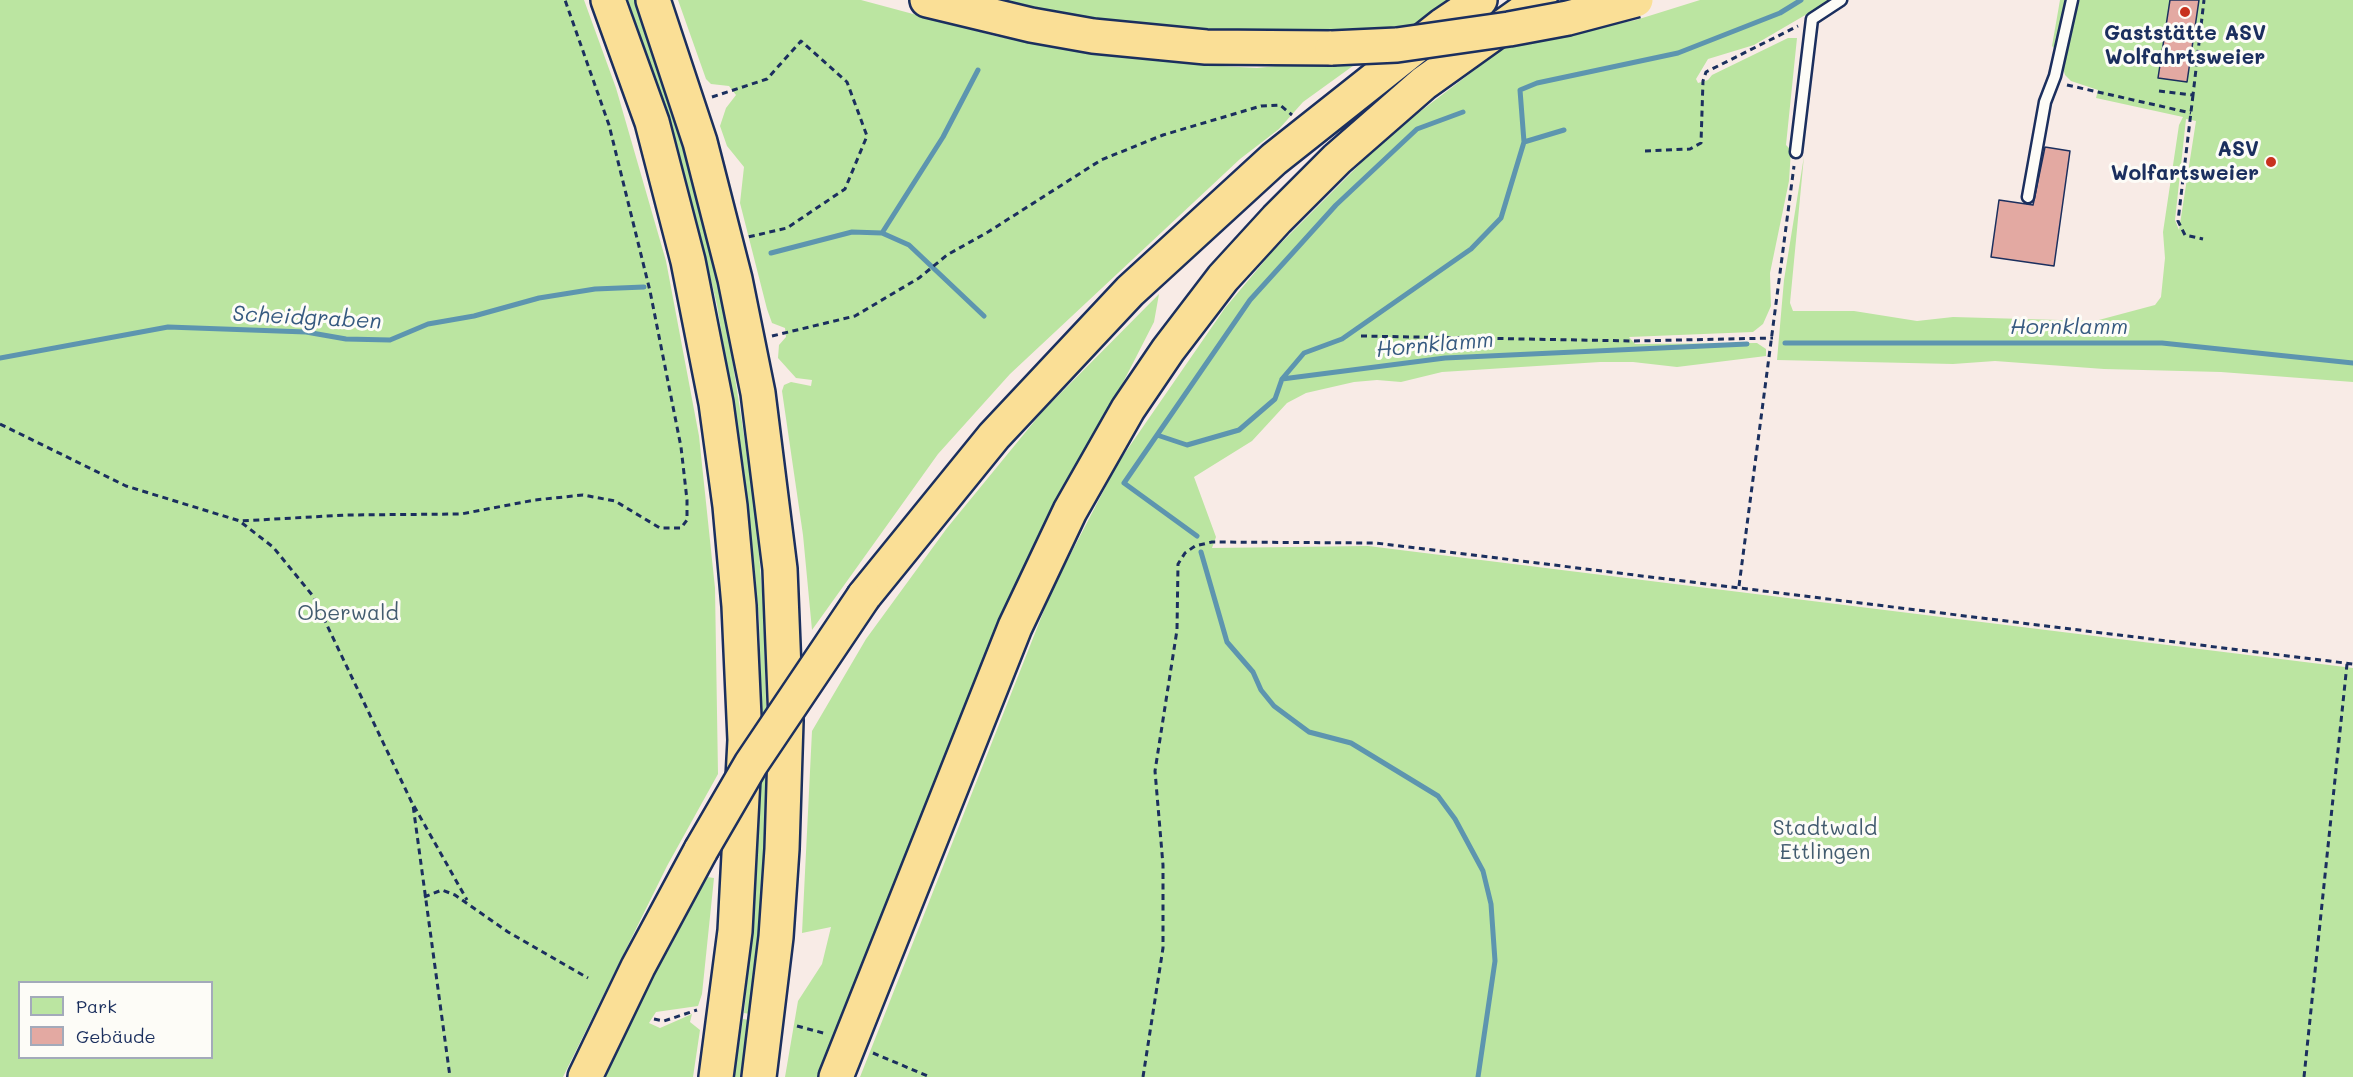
<!DOCTYPE html>
<meta charset="utf-8">
<style>
body{margin:0}
#map{position:relative;width:2353px;height:1077px;overflow:hidden;background:#f8ebe6;font-family:Mali,sans-serif}
canvas{display:block}
.legend{position:absolute;left:18px;top:981px;width:195px;height:78px;box-sizing:border-box;background:#fdfcf7;border:2px solid #a3aaba;margin:0;padding:8px 10px;list-style:none;font-size:18px;color:#1b2f5e}
.legend li{display:flex;align-items:center;gap:12px;height:30px}
.legend b{width:30px;border:2px solid #a3aaba}
</style>
<div id="map">
<canvas width="2353" height="1077"></canvas>
<ul class="legend">
<li><b style="height:16px;background:#bbe5a1"></b>Park</li>
<li><b style="height:16px;background:#e3a9a2"></b>Gebäude</li>
</ul>
</div>
<script>
const c = document.querySelector('canvas').getContext('2d');
c.lineJoin = 'round';
function fillPath(path, color) { c.fillStyle = color; c.fill(path, 'evenodd'); }
const poly = rows => new Path2D(rows.map(r => 'M' + r).join(''));
function trace(path, color, width, dash) { c.strokeStyle = color; c.lineWidth = width; c.lineCap = dash ? 'butt' : 'round'; c.setLineDash(dash || []); c.stroke(path); }
function write(font, color, halo, rows, align = 'center') {
  c.font = font + ' Mali,sans-serif'; c.lineWidth = 6; c.setLineDash([]); c.textBaseline = 'middle'; c.strokeStyle = halo; c.fillStyle = color; for (const [text, x, y, turn = 0] of rows) {
    c.save(); c.translate(x, y); c.rotate((+turn || 0) * Math.PI / 180); c.textAlign = isNaN(turn) ? turn : align; if (halo) c.strokeText(text, 0, 0); c.fillText(text, 0, 0); c.restore();
  }
}
fillPath(poly([
 [0,0,584,0,616,88,666,261,699,436,715,588,718,774,667,866,563,1077,0,1077],
 [212,982,212,1058,20,1058,20,982],
 [628,0,635,0,660,70,706,231,727,326,755,506,763,603,768,766,759,934,750,1014,744,1013,754,913,762,710,759,618,744,470,717,305,700,234,669,119],
 [678,0,861,0,995,36,1085,53,1203,65,1257,68,1306,63,1357,63,1303,102,1279,129,1240,159,1010,374,938,454,812,630,803,535,782,391,784,385,791,382,811,386,812,380,796,378,778,358,779,345,786,337,785,328,772,323,767,309,740,203,744,167,727,146,720,126,726,108,736,95,729,86,711,84,706,79],
 [981,0,1447,0,1411,27,1358,31,1357,33,1199,31,1059,16],
 [1700,0,1831,0,1754,45,1708,59,1696,79,1698,83,1708,80,1712,75,1788,38,1797,38,1786,145,1791,150,1789,181,1770,273,1771,306,1763,324,1753,332,1629,337,1635,344,1757,343,1766,349,1766,356,1677,367,1633,362,1600,362,1442,372,1401,382,1377,380,1354,382,1306,393,1287,403,1252,441,1194,477,1216,537,1212,548,1368,546,2353,668,2353,1077,860,1077,1052,590,1118,463,1225,308,1272,252,1363,161,1413,117,1506,46,1636,20],
 [2060,0,2067,0,2055,49,2052,46],
 [2077,0,2353,0,2353,382,2221,372,2104,369,1995,361,1953,364,1777,360,1784,280,1804,156,1790,303,1793,311,1854,311,1917,321,1953,317,2095,321,2155,305,2161,297,2165,258,2163,232,2179,125,2183,117,2096,98,2098,90,2071,81,2065,75,2063,68,2064,55],
 [2186,119,2196,121,2179,230,2175,220],
 [1159,294,1154,322,1005,613,868,952,845,1004,819,1077,785,1077,798,1001,822,964,831,927,802,933,812,731,866,639,947,528,1042,412],
 [707,877,714,878,702,994,698,1006,656,1012,649,1023,660,1028,692,1014,690,1022,700,1030,693,1077,605,1077,661,952,667,953],
 [743,1019,749,1020,740,1077,734,1077]
]), '#bbe5a1');
trace(poly([
 [1524,142,1520,90,1537,83,1678,53,1780,13,1801,0],
 [882,233,943,137,978,70],
 [771,253,852,232,882,233,909,245,984,316],
 [1785,343,2162,343,2353,363],
 [0,358,168,327,306,332,346,339,390,340,428,324,474,316,539,298,595,289,644,287],
 [1282,379,1304,353,1342,339,1471,249,1501,218,1524,142,1564,130],
 [1157,435,1187,445,1239,430,1275,399,1282,379,1445,358,1747,344],
 [1197,536,1124,483,1250,300,1336,205,1417,129,1463,112],
 [1201,552,1227,642,1253,672,1261,690,1274,706,1309,732,1351,743,1438,796,1455,819,1483,871,1491,904,1495,961,1478,1077]
]), '#5d95af', 5);
const building = poly([
 [2170,0,2199,0,2187,82,2158,78,2170,0],
 [2045,147,2070,151,2054,266,1991,257,1999,200,2033,205,2045,147]
]);
fillPath(building, '#e3a9a2');
trace(building, '#1b2f5e', 1.5);
const lane = poly([
 [1796,152,1812,19,1841,0],
 [2028,197,2045,102,2055,76,2072,0]
]);
const highway = poly([
 [608,0,652,122,688,261,716,403,730,506,739,606,745,740,735,931,716,1077],
 [653,0,700,142,735,279,758,393,780,569,786,721,782,849,776,937,759,1077],
 [927,0,1031,25,1093,36,1206,47,1332,48],
 [864,596,994,436,1130,291,1274,159,1443,25,1480,0],
 [585,1077,638,967,701,850],
 [836,1077,1015,627,1070,511,1128,409,1168,350,1223,278,1277,219,1337,159,1424,83,1540,0]
]);
trace(lane, '#1b2f5e', 15);
trace(highway, '#1b2f5e', 38);
trace(poly([
 [2067,85,2191,113],
 [2159,91,2193,95,2204,0],
 [2193,95,2178,221,2185,235,2203,239],
 [712,97,767,79,801,41,847,82,867,136,845,189,787,228,748,237],
 [1645,151,1690,149,1701,143,1703,81,1706,72,1798,26],
 [772,336,855,316,919,278,947,255,988,232,1101,160,1163,135,1261,106,1280,105,1292,115],
 [1361,336,1634,341,1773,338],
 [0,424,126,486,240,521,346,515,461,514,535,500,583,495,615,501,660,528,681,528,687,520,687,500,681,447,650,291,609,125,565,0],
 [242,523,273,547,313,596,413,805,450,1077],
 [1739,586,1794,166],
 [414,806,467,900],
 [424,897,442,890,455,895,508,932,588,978],
 [654,1019,664,1021,697,1010],
 [797,1026,827,1034],
 [873,1053,930,1077],
 [1143,1077,1163,948,1163,865,1155,771,1177,630,1178,564,1185,553,1195,546,1212,542,1376,543,2353,664],
 [2304,1077,2347,664]
]), '#1b2f5e', 3, [6, 4.5]);
trace(lane, '#fdfcf7', 10);
trace(highway, '#fadf96', 33);
const highwayBridge = poly([
 [1332,48,1397,45,1509,29,1568,18,1636,0],
 [701,850,751,764,864,596]
]);
trace(highwayBridge, '#1b2f5e', 38, []);
trace(highwayBridge, '#fadf96', 33);
for (const [x, y, r, color] of [
 [2185,12,6,"#c8321e"],
 [2271,162,6,"#c8321e"]
]) { const dot = new Path2D(); dot.arc(x, y, r, 0, 2 * Math.PI); c.fillStyle = color; c.fill(dot); trace(dot, '#fdfcf7', 2); }
write('bold 21px', '#1b2f5e', '#fdfcf7', [
 ["Gaststätte ASV",2185,34],
 ["Wolfahrtsweier",2185,58],
 ["ASV",2259,150,"right"],
 ["Wolfartsweier",2259,174,"right"]
]);
write('21px', '#435c6f', '#fdfcf7', [
 ["Oberwald",348,614],
 ["Stadtwald",1825,829],
 ["Ettlingen",1825,853]
]);
write('italic 22px', '#365a80', '#fdfcf7', [
 ["Scheidgraben",307,318,3],
 ["Hornklamm",2069,327],
 ["Hornklamm",1435,345,-5]
]);
</script>
